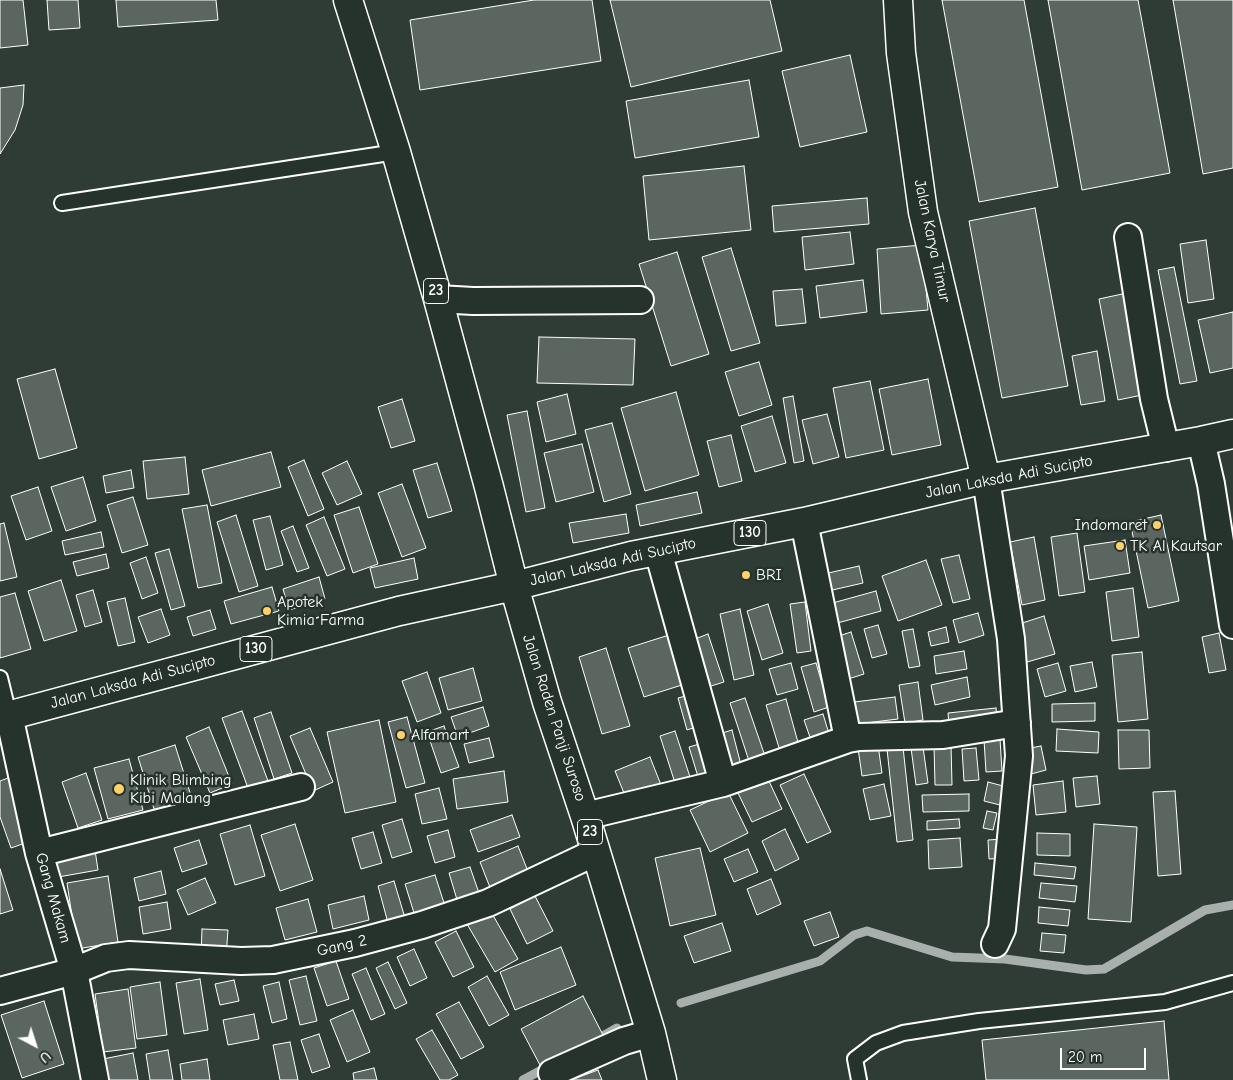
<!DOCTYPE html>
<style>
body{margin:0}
#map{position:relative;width:1233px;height:1080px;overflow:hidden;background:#2f3b35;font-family:"Comic Neue",sans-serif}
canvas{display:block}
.north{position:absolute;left:10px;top:1020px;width:50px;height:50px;-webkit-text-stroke:4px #26332d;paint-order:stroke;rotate:140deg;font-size:14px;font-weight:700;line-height:20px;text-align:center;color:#fff}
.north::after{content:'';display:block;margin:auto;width:18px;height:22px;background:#fff;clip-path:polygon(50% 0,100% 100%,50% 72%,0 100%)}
.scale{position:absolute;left:1060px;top:1048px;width:86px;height:22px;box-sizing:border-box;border:2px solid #fff;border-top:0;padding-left:6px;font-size:15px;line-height:18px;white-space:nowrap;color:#fff;-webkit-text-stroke:4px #26332d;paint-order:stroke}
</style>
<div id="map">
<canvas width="1233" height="1080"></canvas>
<div class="north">U</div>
<div class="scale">20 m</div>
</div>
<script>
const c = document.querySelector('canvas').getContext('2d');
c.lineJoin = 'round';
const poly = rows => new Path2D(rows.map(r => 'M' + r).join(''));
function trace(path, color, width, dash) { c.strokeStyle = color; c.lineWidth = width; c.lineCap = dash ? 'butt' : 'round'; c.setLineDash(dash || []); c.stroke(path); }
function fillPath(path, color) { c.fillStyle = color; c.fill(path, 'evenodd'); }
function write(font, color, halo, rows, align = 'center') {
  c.font = font + ' "Comic Neue",sans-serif'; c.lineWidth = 5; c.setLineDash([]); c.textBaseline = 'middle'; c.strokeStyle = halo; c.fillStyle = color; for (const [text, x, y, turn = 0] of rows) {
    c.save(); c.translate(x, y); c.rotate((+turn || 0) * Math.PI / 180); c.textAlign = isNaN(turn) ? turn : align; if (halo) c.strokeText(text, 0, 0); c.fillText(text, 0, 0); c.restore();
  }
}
trace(poly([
 [681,1003,820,961,854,935,867,931,952,957,1005,959,1086,970,1104,969,1205,910,1233,905],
 [591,1043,617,1028],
 [523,1080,549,1066]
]), '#a9afac', 9);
const building = poly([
 [0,0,23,0,28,45,0,48,0,0],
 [47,0,78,0,80,28,49,30,47,0],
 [116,0,216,0,218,20,118,27,116,0],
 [534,0,592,0,601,61,420,90,410,20,534,0],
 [610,0,770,0,782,51,631,87,610,0],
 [942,0,1024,0,1058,187,979,202,942,0],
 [1048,0,1138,0,1170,173,1082,190,1048,0],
 [1173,0,1233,0,1233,168,1203,174,1173,0],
 [850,55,867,132,800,147,782,71,850,55],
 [749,80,759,137,635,158,626,101,749,80],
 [24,85,23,105,15,130,0,154,0,88,24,85],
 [744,166,751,230,649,240,643,176,744,166],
 [867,198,869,224,774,232,772,206,867,198],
 [1035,208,1068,386,1002,398,969,221,1035,208],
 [850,232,854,264,805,270,802,237,850,232],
 [1206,240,1214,299,1188,303,1180,244,1206,240],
 [922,245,928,310,881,314,877,249,922,245],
 [731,248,760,343,731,351,702,257,731,248],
 [677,252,709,354,671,366,639,264,677,252],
 [1174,267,1197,381,1180,384,1158,270,1174,267],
 [863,280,867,312,820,318,816,286,863,280],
 [802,289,806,323,776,326,773,291,802,289],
 [1127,293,1147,394,1118,400,1099,299,1127,293],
 [1233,312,1233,368,1210,373,1198,320,1233,312],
 [539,337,635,339,633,385,537,383,539,337],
 [1097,351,1105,401,1081,405,1072,356,1097,351],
 [759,362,772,405,739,416,725,372,759,362],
 [55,369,77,448,39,459,17,379,55,369],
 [928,379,941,445,892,455,879,389,928,379],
 [870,381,884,450,846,458,833,388,870,381],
 [676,392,699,475,645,491,621,408,676,392],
 [567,394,576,434,546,442,537,402,567,394],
 [793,396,804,461,794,463,783,398,793,396],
 [402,399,415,441,391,448,378,407,402,399],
 [527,411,545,508,526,512,507,415,527,411],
 [827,414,839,457,813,464,802,420,827,414],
 [772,416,786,463,755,472,741,426,772,416],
 [612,423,631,494,604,502,585,430,612,423],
 [731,435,742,481,719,487,707,441,731,435],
 [582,444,594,492,556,502,544,453,582,444],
 [271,452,281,487,211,506,202,470,271,452],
 [185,457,189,494,147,499,143,461,185,457],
 [304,460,324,509,308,516,288,467,304,460],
 [347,461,362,494,337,505,322,473,347,461],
 [437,463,452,511,428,518,413,470,437,463],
 [131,470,134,488,106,493,103,476,131,470],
 [83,477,96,521,66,531,51,487,83,477],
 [402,484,426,548,402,557,378,493,402,484],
 [38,487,52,531,26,540,11,496,38,487],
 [697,492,702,513,640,526,636,505,697,492],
 [133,497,148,545,122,553,107,505,133,497],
 [207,505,222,583,198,588,182,509,207,505],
 [359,507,378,564,353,573,334,515,359,507],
 [626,514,629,533,573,543,569,523,626,514],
 [236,515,258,586,239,592,217,522,236,515],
 [1161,515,1179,601,1148,608,1130,522,1161,515],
 [270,516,283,565,266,570,253,520,270,516],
 [324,517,345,569,327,576,306,525,324,517],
 [4,523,17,577,0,581,0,524,4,523],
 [293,526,309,568,297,572,281,531,293,526],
 [101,532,104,547,65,555,62,541,101,532],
 [1077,533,1085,592,1059,596,1051,537,1077,533],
 [1034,537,1045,600,1022,605,1010,542,1034,537],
 [1125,540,1130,573,1089,580,1084,546,1125,540],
 [169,549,185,606,171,610,155,553,169,549],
 [106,554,109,568,77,576,73,562,106,554],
 [959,555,970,599,953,603,941,559,959,555],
 [146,557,158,593,142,599,130,563,146,557],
 [414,558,418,579,375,588,370,568,414,558],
 [926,560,942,605,898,621,882,576,926,560],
 [859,566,863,583,828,591,824,574,859,566],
 [319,577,325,599,289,610,283,589,319,577],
 [61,580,77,631,44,641,28,591,61,580],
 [272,587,279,611,231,624,224,601,272,587],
 [1133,588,1139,637,1112,641,1106,592,1133,588],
 [93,590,102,622,85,627,76,595,93,590],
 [876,591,881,611,834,624,829,604,876,591],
 [15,593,31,649,0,658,0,597,15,593],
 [125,598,135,642,118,646,107,602,125,598],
 [805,602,811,651,797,653,790,604,805,602],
 [768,604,783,653,762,660,747,611,768,604],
 [161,609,170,635,148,643,138,617,161,609],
 [740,609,754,675,734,680,720,614,740,609],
 [210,610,216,629,193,636,187,617,210,610],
 [978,613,984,635,959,643,953,620,978,613],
 [1044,616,1055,654,1027,662,1016,625,1044,616],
 [878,625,887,654,872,658,864,629,878,625],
 [946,627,949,642,931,646,928,632,946,627],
 [913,629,920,666,909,668,902,631,913,629],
 [851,632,864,674,848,679,836,637,851,632],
 [1219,633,1226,670,1209,673,1202,637,1219,633],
 [708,634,724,682,711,686,695,639,708,634],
 [669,635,685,684,644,697,628,648,669,635],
 [606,648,630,726,602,734,579,657,606,648],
 [964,651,967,669,936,674,934,656,964,651],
 [1142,652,1148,719,1118,722,1112,655,1142,652],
 [1092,662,1097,687,1075,692,1070,666,1092,662],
 [791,663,798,689,777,695,769,669,791,663],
 [816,663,829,707,814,712,801,667,816,663],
 [1058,663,1066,691,1045,697,1037,669,1058,663],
 [473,668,482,701,448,710,439,678,473,668],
 [427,672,441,713,417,722,402,681,427,672],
 [967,677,970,697,935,705,931,685,967,677],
 [918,682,923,720,905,723,899,685,918,682],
 [693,694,702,725,687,730,678,698,693,694],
 [895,697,898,719,857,724,854,702,895,697],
 [745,698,766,759,750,764,730,703,745,698],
 [786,699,799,746,780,751,766,705,786,699],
 [1095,703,1095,721,1052,722,1052,704,1095,703],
 [483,707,489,726,458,737,451,717,483,707],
 [996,708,997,719,949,725,948,713,996,708],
 [242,711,268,781,248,788,222,718,242,711],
 [271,712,292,773,274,779,254,718,271,712],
 [823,714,830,737,812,743,804,720,823,714],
 [407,717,425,783,406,788,388,722,407,717],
 [379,720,396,802,345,813,327,732,379,720],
 [444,726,459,767,441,773,427,732,444,726],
 [209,727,232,784,210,793,186,737,209,727],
 [310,728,333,782,313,791,290,736,310,728],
 [1057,729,1099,732,1098,753,1056,751,1057,729],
 [732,730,741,765,729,769,719,734,732,730],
 [1118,730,1149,730,1150,768,1119,769,1118,730],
 [675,731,690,777,675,783,660,736,675,731],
 [489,738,494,757,469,763,464,744,489,738],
 [1000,739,1002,771,986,772,984,740,1000,739],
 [703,743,713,775,699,780,689,747,703,743],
 [175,745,192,799,155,812,138,757,175,745],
 [878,745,882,773,862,776,858,748,878,745],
 [951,745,952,785,935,785,934,746,951,745],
 [1041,746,1046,770,1031,774,1025,749,1041,746],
 [903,747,913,840,897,842,887,749,903,747],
 [923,747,928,783,916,785,911,748,923,747],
 [976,748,979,780,964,781,962,749,976,748],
 [650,757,661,785,626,798,615,771,650,757],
 [129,759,143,810,108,819,94,768,129,759],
 [504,771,508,802,457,809,453,779,504,771],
 [86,773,102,820,78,828,62,782,86,773],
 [804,774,831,832,807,843,780,785,804,774],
 [1097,776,1100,804,1076,807,1073,778,1097,776],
 [8,778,31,841,11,848,0,817,0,781,8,778],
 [768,779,782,809,752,822,738,793,768,779],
 [1063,781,1066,812,1036,815,1033,785,1063,781],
 [988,782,1003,786,1000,805,984,801,988,782],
 [884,784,891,816,870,820,863,789,884,784],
 [439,788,447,819,422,824,415,794,439,788],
 [1175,791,1181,874,1158,876,1153,792,1175,791],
 [728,792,748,833,710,852,690,810,728,792],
 [969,794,969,811,923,812,922,795,969,794],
 [987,811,997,813,993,830,983,828,987,811],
 [512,815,520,837,478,852,470,830,512,815],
 [402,819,412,852,392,858,382,825,402,819],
 [959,819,960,828,927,830,927,821,959,819],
 [295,824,313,880,280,891,261,835,295,824],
 [1094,824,1137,827,1131,922,1088,919,1094,824],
 [250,825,265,876,235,885,220,834,250,825],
 [785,829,799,859,775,871,762,841,785,829],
 [448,830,455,857,435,863,427,836,448,830],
 [373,832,382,863,361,869,352,838,373,832],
 [1037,833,1070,834,1070,856,1037,855,1037,833],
 [960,838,962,867,929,869,928,840,960,838],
 [1003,839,1004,858,989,859,988,840,1003,839],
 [199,840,207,864,182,872,174,848,199,840],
 [518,846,529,874,491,890,480,862,518,846],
 [700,848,716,915,670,926,655,858,700,848],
 [748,849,758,872,734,882,724,859,748,849],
 [95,850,98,870,47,879,44,859,95,850],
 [1035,863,1076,867,1074,879,1034,875,1035,863],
 [470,867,480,896,458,903,449,873,470,867],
 [0,869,13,910,0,914,0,869],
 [161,871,166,894,139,901,134,878,161,871],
 [435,875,444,903,414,913,405,884,435,875],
 [108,876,118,942,77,949,67,883,108,876],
 [205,878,216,903,188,915,177,890,205,878],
 [771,879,781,904,757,915,747,889,771,879],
 [394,881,405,918,388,923,378,886,394,881],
 [1041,883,1077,886,1075,902,1039,898,1041,883],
 [364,896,369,920,333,929,328,905,364,896],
 [535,896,553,931,527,944,510,909,535,896],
 [308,899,317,932,285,940,276,908,308,899],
 [167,902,171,929,143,934,139,907,167,902],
 [1039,907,1070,910,1068,926,1038,923,1039,907],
 [490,910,518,959,495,972,467,924,490,910],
 [830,912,839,937,814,946,804,921,830,912],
 [722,923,731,951,694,963,684,936,722,923],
 [202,929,228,930,226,957,201,956,202,929],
 [456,931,474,967,453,977,435,942,456,931],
 [1042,933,1066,935,1064,953,1040,951,1042,933],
 [561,947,576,985,515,1010,500,972,561,947],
 [414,949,427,978,410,986,397,957,414,949],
 [336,961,349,999,327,1006,314,968,336,961],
 [388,962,407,1003,395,1009,376,968,388,962],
 [366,968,385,1014,371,1020,352,974,366,968],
 [306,976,317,1021,300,1025,289,980,306,976],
 [487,976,509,1015,489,1026,468,987,487,976],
 [200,979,208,1030,184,1034,176,983,200,979],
 [234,980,239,1001,220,1005,215,984,234,980],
 [160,982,167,1035,137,1039,130,987,160,982],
 [279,982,287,1019,272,1023,263,986,279,982],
 [128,989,136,1048,103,1052,95,994,128,989],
 [583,996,603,1035,541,1067,521,1029,583,996],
 [44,1001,64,1064,22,1078,1,1015,44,1001],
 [459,1002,484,1047,461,1059,436,1014,459,1002],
 [353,1010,370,1052,347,1062,330,1020,353,1010],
 [254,1014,259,1039,228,1045,223,1020,254,1014],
 [1164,1021,1169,1080,986,1080,982,1040,1164,1021],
 [432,1030,458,1075,449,1080,440,1080,416,1039,432,1030],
 [319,1034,330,1067,312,1073,301,1040,319,1034],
 [290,1042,298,1080,280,1080,273,1045,290,1042],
 [168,1050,173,1080,150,1080,146,1054,168,1050],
 [133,1053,138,1080,102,1080,98,1060,133,1053],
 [207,1059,210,1080,182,1080,180,1064,207,1059],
 [374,1068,377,1080,354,1080,353,1073,374,1068],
 [598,1070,602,1080,571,1080,598,1070]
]);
fillPath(building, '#5b6661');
trace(building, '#fff', 1);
const lane = poly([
 [62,203,396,152],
 [0,678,9,715],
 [859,1080,855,1059,876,1043,903,1033,979,1021,1165,1002,1233,983]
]);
const street = poly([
 [1128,237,1154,399,1166,448],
 [438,299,473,301,640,300],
 [1201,441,1211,484,1233,625],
 [986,479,1011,639,1019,756,1002,929,995,944],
 [804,522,848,739],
 [658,551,723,783],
 [9,715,39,853,74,971,95,1080],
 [585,816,723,783,848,739,859,737,943,735,1017,723],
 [39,853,301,787],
 [0,991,74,971,106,958,129,955,241,961,273,960,355,943,422,925,488,903,596,852],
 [552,1073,624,1041,651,1033]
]);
const secondary = poly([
 [898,0,901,53,923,212,986,479]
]);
const primary = poly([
 [0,718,399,611,514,586,631,556,804,522,986,479,1201,441,1233,434]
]);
const highway = poly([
 [348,0,396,152,438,299,489,487,514,586,547,702,585,816,651,1033,662,1080]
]);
trace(lane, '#fff', 18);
trace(street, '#fff', 30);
trace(secondary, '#fff', 31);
trace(primary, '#fff', 31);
trace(highway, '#fff', 31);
trace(lane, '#26332d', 14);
trace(street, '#26332d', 26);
trace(secondary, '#26332d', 28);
trace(primary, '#26332d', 28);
trace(highway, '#26332d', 28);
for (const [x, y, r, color] of [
 [1157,525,5,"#ffd166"],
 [1120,546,5,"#ffd166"],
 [746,575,5,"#ffd166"],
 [267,611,5,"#ffd166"],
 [401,735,5,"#ffd166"],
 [119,789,6,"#ffd166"]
]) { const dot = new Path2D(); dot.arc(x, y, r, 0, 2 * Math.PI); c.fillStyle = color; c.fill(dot); trace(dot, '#26332d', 2); }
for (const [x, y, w] of [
 [436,291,25],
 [750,533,32],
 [256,649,32],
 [590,832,25]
]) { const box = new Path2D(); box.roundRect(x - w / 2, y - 12.5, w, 25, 4); c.fillStyle = '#26332d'; c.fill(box); trace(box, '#fff', 1); }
write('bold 15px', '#fff', null, [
 ["23",436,291],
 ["130",750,533],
 ["130",256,649],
 ["23",590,832]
]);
write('16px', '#fff', '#26332d', [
 ["Jalan Karya Timur",932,241,78],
 ["Jalan Laksda Adi Sucipto",1009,477,-11],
 ["Jalan Laksda Adi Sucipto",613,562,-13],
 ["Jalan Laksda Adi Sucipto",133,682,-15],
 ["Jalan Raden Panji Suroso",554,718,72],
 ["Gang Makam",53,898,74],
 ["Gang 2",342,946,-13]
]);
write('16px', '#fff', '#26332d', [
 ["Indomaret",1147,525,"right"],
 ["TK Al Kautsar",1130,546],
 ["BRI",756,575],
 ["Apotek",277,602],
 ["Kimia Farma",277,620],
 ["Alfamart",411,735],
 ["Klinik Blimbing",130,780],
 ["Kibi Malang",130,798]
], 'left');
</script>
